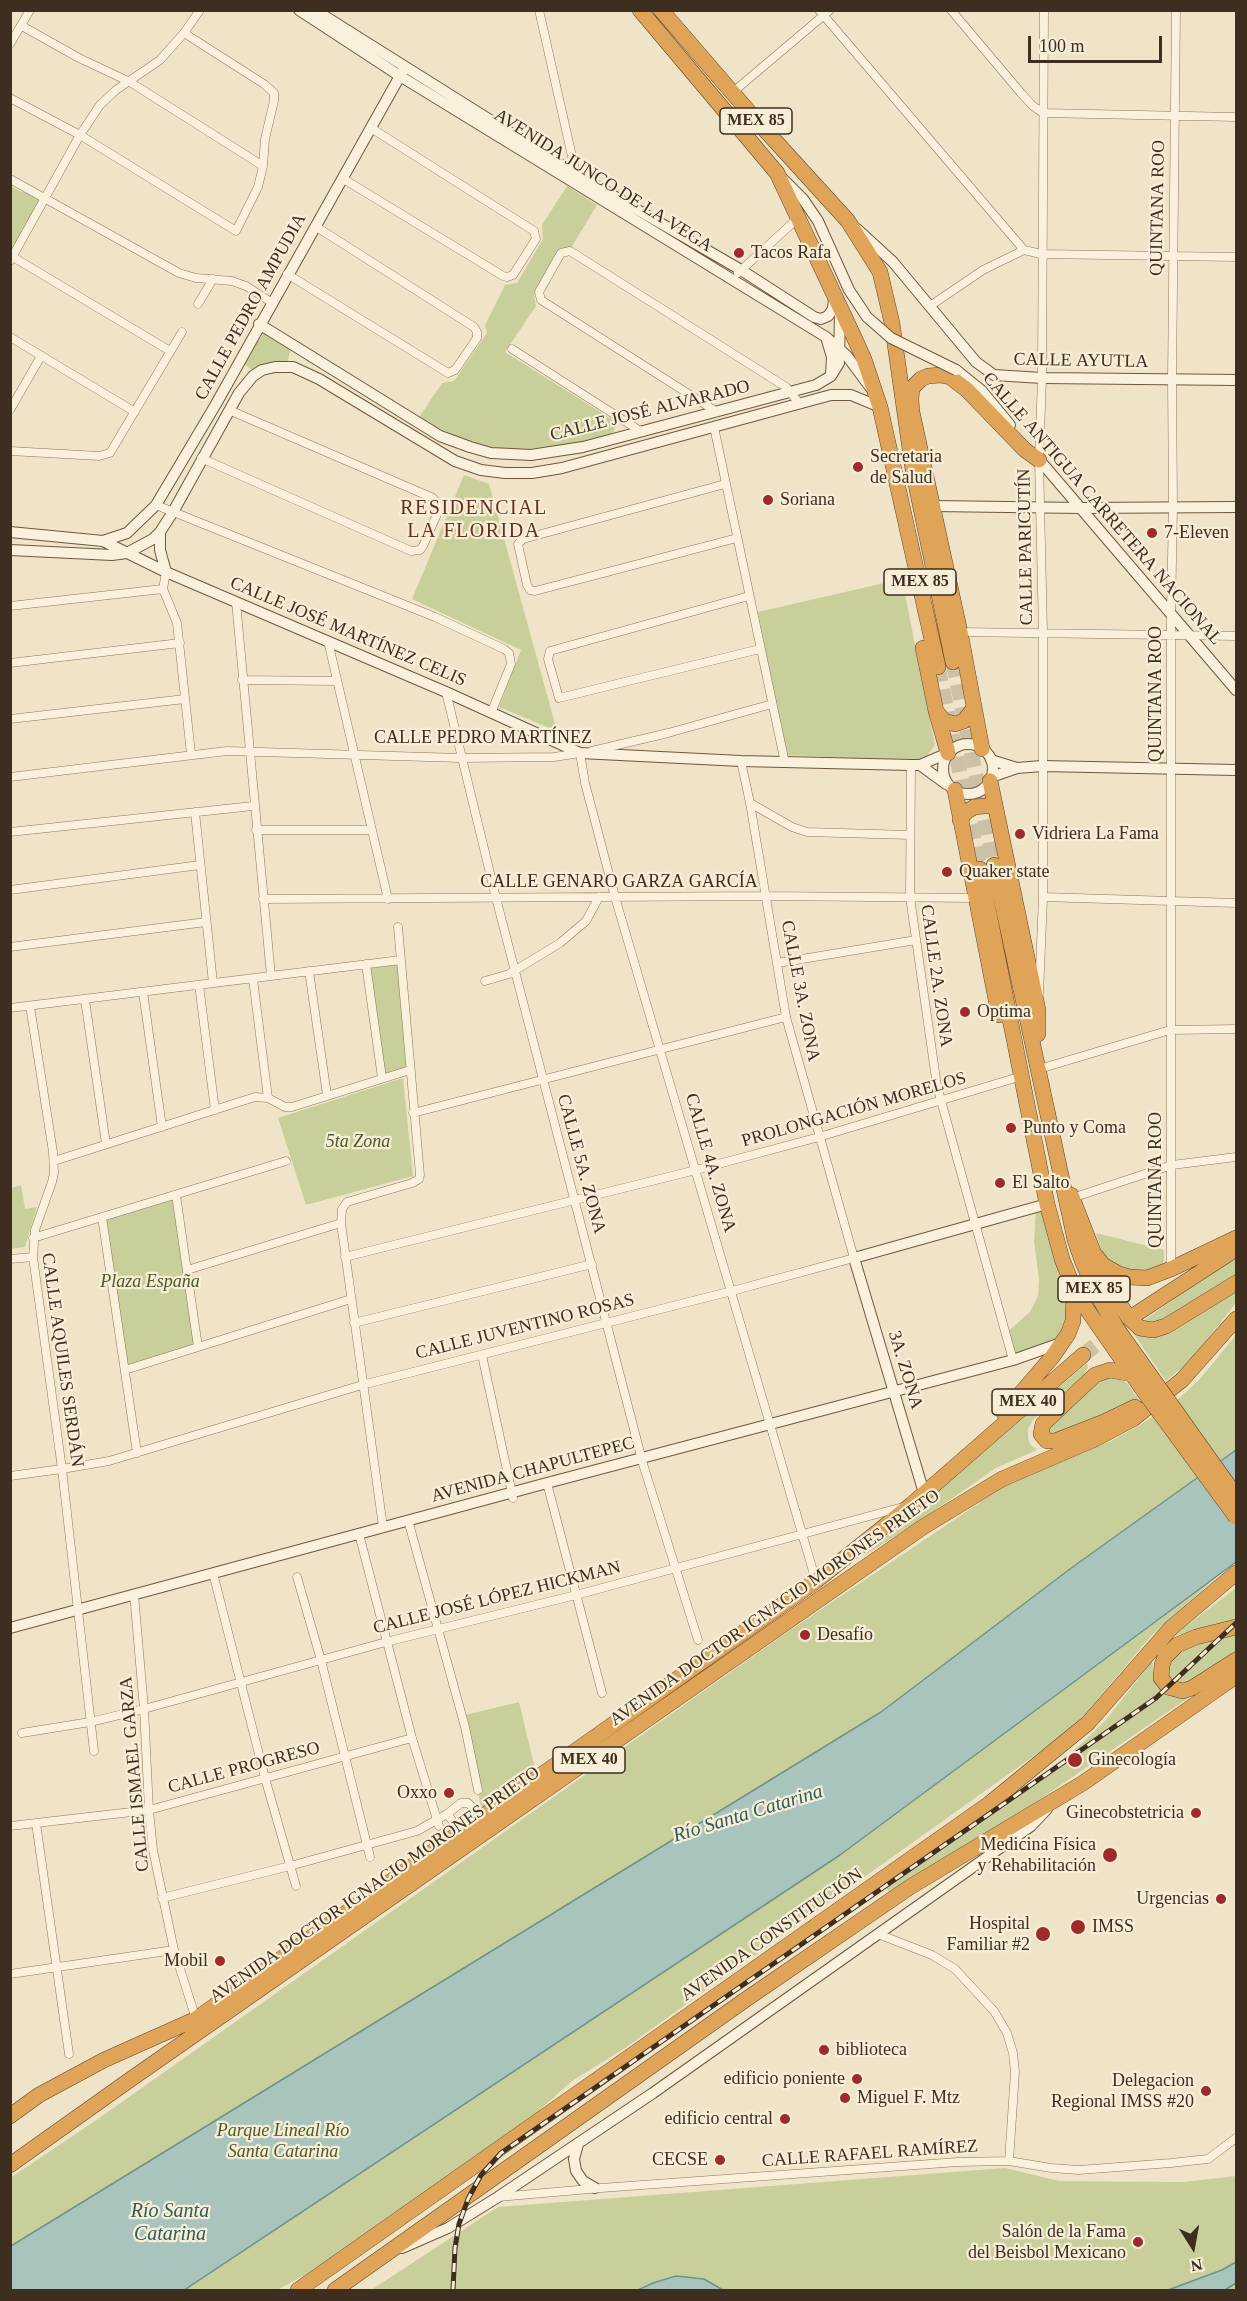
<!DOCTYPE html>
<meta charset="utf-8">
<style>
body{margin:0}
#map{position:relative;width:1247px;height:2301px;overflow:hidden;background:#f0e4c8;font-family:"Times New Roman",serif}
canvas{display:block}
.frame{position:absolute;inset:0;border:12px solid #3d2e20;pointer-events:none}
.north{position:absolute;left:1163px;top:2217px;width:60px;height:60px;-webkit-text-stroke:4px #f7eed8;paint-order:stroke;rotate:169deg;font-size:16px;font-weight:700;line-height:24px;text-align:center;color:#3d2e20}
.north::after{content:'';display:block;margin:auto;width:21px;height:27px;background:#3d2e20;clip-path:polygon(50% 0,100% 100%,50% 72%,0 100%)}
.scale{position:absolute;left:1028px;top:36px;width:134px;height:27px;box-sizing:border-box;border:3px solid #3d2e20;border-top:0;padding-left:8px;font-size:18px;line-height:21px;white-space:nowrap;color:#3d2e20;-webkit-text-stroke:4px #f7eed8;paint-order:stroke}
</style>
<div id="map">
<canvas width="1247" height="2301"></canvas>
<div class="frame"></div>
<div class="north">N</div>
<div class="scale">100 m</div>
</div>
<script>
const c = document.querySelector('canvas').getContext('2d');
c.lineJoin = 'round';
function fillPath(path, color) { c.fillStyle = color; c.fill(path, 'evenodd'); }
const poly = rows => new Path2D(rows.map(r => 'M' + r).join(''));
function trace(path, color, width, dash) { c.strokeStyle = color; c.lineWidth = width; c.lineCap = dash ? 'butt' : 'round'; c.setLineDash(dash || []); c.stroke(path); }
function write(font, color, halo, rows, align = 'center') {
  c.font = font + ' "Times New Roman",serif'; c.lineWidth = 4.5; c.setLineDash([]); c.textBaseline = 'middle'; c.strokeStyle = halo; c.fillStyle = color; for (const [text, x, y, turn = 0] of rows) {
    c.save(); c.translate(x, y); c.rotate((+turn || 0) * Math.PI / 180); c.textAlign = isNaN(turn) ? turn : align; if (halo) c.strokeText(text, 0, 0); c.fillText(text, 0, 0); c.restore();
  }
}
fillPath(poly([
 [11,186,21,192,36,193,41,204,11,258],
 [567,186,597,205,571,248,562,250,534,295,536,306,505,352,613,420,616,425,614,431,606,437,586,443,536,450,513,450,488,447,463,440,418,419,442,383,454,381,487,333,485,325,505,285,517,283,543,239,542,225],
 [264,333,291,348,287,364,263,365,252,370,243,363],
 [464,475,489,484,557,731,499,707,521,650,412,599],
 [902,579,935,745,923,761,786,755,758,612],
 [401,960,410,1070,382,1078,366,964],
 [403,1078,413,1176,306,1205,278,1118],
 [21,1185,25,1209,37,1207,25,1247,11,1249,11,1188],
 [176,1195,198,1347,125,1370,102,1217],
 [1047,1204,1070,1280,1064,1342,1013,1360,1006,1333,1030,1312,1038,1296,1039,1280,1034,1241,1036,1207],
 [1096,1233,1164,1250,1164,1261,1161,1267,1135,1274,1104,1258],
 [1236,1258,1236,1276,1173,1314,1151,1324,1143,1321,1214,1271],
 [1236,1289,1236,1303,1191,1360,1166,1381,1133,1333,1148,1337,1159,1336],
 [1236,1335,1236,1560,1152,1635,1085,1714,1059,1738,625,2048,572,2081,534,2115,318,2268,277,2290,11,2290,10,2178,95,2121,786,1633,1006,1485,1030,1472,1111,1441,1140,1425,1177,1400,1199,1380],
 [1087,1363,1088,1367,1084,1375,1033,1420,1028,1429,1028,1438,1030,1444,1037,1450,996,1468,931,1513,862,1557],
 [1108,1378,1119,1378,1127,1383,1139,1400,1051,1436,1046,1429,1097,1381],
 [1236,1588,1236,1622,1173,1636],
 [1236,1633,1236,1654,1183,1685,1168,1680,1167,1667,1179,1649],
 [1152,1661,1155,1679,1178,1697,1191,1696,1030,1806,891,1895,882,1883,979,1816,1040,1778,1080,1745,1106,1720],
 [519,1702,537,1777,482,1817,478,1789,461,1716],
 [1005,2168,1059,2181,1183,2182,1236,2176,1236,2290,371,2290,498,2207]
]), '#c9cf9b');
const water = poly([
 [1236,1450,1236,1562,840,1855,184,2290,11,2290,11,2246,881,1712,1074,1566,1236,1450],
 [1236,2262,1236,2283,1225,2290,1168,2290,1222,2270,1236,2262],
 [676,2276,704,2279,723,2290,638,2290,653,2283,676,2276]
]);
fillPath(water, '#a9c4bc');
trace(water, '#6f938a', 1.5);
trace(poly([
 [953,662,994,865],
 [938,667,980,869],
 [1083,1355,1115,1330]
]), '#ccc0a6', 15, [15, 8]);
const street = poly([
 [539,10,576,174],
 [819,10,1024,250],
 [951,10,1021,93,1033,106,1043,113,1236,117],
 [22,26,79,58,130,82,263,166],
 [10,44,30,10],
 [733,92,830,10],
 [10,98,80,135,236,231,258,187,263,166,265,139,274,101,274,93,264,84,184,33],
 [342,178,503,276,507,277,513,275,536,239,534,231,371,128],
 [10,179,179,273,196,278,232,281,246,286,271,302],
 [13,257,170,351],
 [10,261,80,135,100,105,116,90,160,60,184,33,200,10],
 [738,273,797,219],
 [287,274,448,373,455,370,477,338,477,332,474,327,315,226],
 [198,304,213,279],
 [930,306,983,270,1024,250,1041,254,1236,257],
 [10,337,135,412],
 [512,349,642,432],
 [10,410,41,356],
 [717,412,541,300,539,292,561,253,570,251,786,387,799,403],
 [714,427,785,763],
 [10,451,99,456,110,453,182,332],
 [201,458,411,551,420,550,423,546,438,512,438,505,433,498,229,410],
 [725,484,523,539,518,544,527,585,530,590,535,591,737,538],
 [156,505,435,617,504,649,509,653,511,664,491,713],
 [166,572,163,589,177,623,191,754],
 [749,596,550,651,548,659,559,698,760,649],
 [236,602,271,976],
 [10,606,163,589],
 [960,632,1236,636],
 [328,641,388,899],
 [10,663,180,643],
 [242,680,337,681],
 [446,692,496,898,643,1464,698,1640],
 [10,719,185,699],
 [592,751,668,733,772,704],
 [580,753,585,783,615,897,816,1581],
 [911,765,910,897,937,1086,1013,1360],
 [10,777,227,751,461,758,554,757,580,753],
 [750,803,792,827,807,832,910,835],
 [195,812,213,983],
 [256,830,371,830],
 [10,832,253,806],
 [1009,875,1043,872],
 [10,890,200,865],
 [1043,897,1236,903],
 [263,899,766,896,975,898],
 [10,947,206,922],
 [778,963,916,940],
 [366,964,382,1078],
 [309,971,327,1095],
 [253,979,268,1098],
 [485,981,509,974,560,943,586,921,599,897],
 [199,985,215,1110],
 [143,992,162,1127],
 [1039,993,1043,897,1043,632,1039,460,1042,378,1044,10],
 [85,1000,106,1144],
 [30,1006,53,1152,54,1173,52,1182,35,1230,33,1257,62,1469,94,1751],
 [10,1008,401,960],
 [1039,1069,1170,1030,1236,1029],
 [413,1113,786,1017],
 [54,1161,255,1097,268,1098,285,1107,292,1107,410,1070],
 [176,1195,198,1347],
 [1072,1198,1172,1165,1236,1157],
 [102,1217,137,1453],
 [33,1238,286,1161],
 [345,1257,696,1170,819,1137,1022,1076],
 [10,1259,33,1257],
 [1171,1269,1171,613,1173,507,1172,379,1176,10],
 [187,1270,341,1223],
 [354,1323,592,1264],
 [482,1355,513,1498],
 [125,1370,351,1299],
 [10,1476,62,1469,109,1461,362,1385,732,1291,854,1258,786,1017,750,803,741,761],
 [547,1483,602,1693],
 [408,1520,465,1727,478,1790],
 [383,1527,341,1223,342,1209,347,1202,412,1183,419,1179,420,1175,398,927],
 [359,1534,412,1738,439,1826],
 [213,1573,265,1778,296,1886],
 [297,1577,321,1660,370,1857],
 [134,1594,144,1709,149,1810,153,1850,174,1950,196,2019],
 [22,1733,90,1722,144,1709,386,1642,576,1595,903,1507],
 [36,1823,69,2054],
 [10,1826,149,1810,412,1738],
 [461,1832,447,1814,461,1803,468,1803,482,1817],
 [162,1898,290,1866,417,1831,447,1814],
 [878,1934,932,1955,955,1969,994,2011,1007,2033,1013,2053,1015,2072,1009,2161],
 [10,1974,174,1950],
 [498,2197,601,2188,958,2162,1009,2161,1051,2168,1079,2170,1171,2163,1208,2159,1236,2138]
]);
const secondary = poly([
 [299,10,400,76,826,337,847,356,870,387],
 [315,10,576,174,741,270,814,317,821,319,828,316,833,309,834,298],
 [783,179,803,199,818,221],
 [857,229,893,262,976,362,994,375,1042,378,1236,380],
 [259,324,440,436,470,447,491,453,531,455,583,447,816,385,831,376,839,363,840,313],
 [826,337,832,357,831,375],
 [956,370,982,391,1010,425],
 [1036,456,1236,690],
 [933,506,1081,508,1236,507],
 [10,532,103,541,127,533,156,505,216,404,405,67],
 [160,532,160,550,166,572],
 [103,541,166,572,446,692,580,753,741,761,911,765,920,765,948,753],
 [10,550,112,555,127,553,153,539,160,532,173,512,239,393,253,376,262,370,275,367,293,367,319,379,455,461,481,470,505,473,532,473,562,468,831,395,851,395,880,407],
 '943 769a25 25 0 1 1 50 0a25 25 0 1 1-50 0Z',
 [991,760,1017,768],
 [920,765,946,784],
 [991,777,1017,768,1042,766,1236,770],
 [924,1493,854,1258,1047,1204],
 [10,1628,547,1483,1013,1360,1061,1343],
 [578,2144,574,2159,576,2171,583,2181,595,2188],
 [402,2248,448,2228,498,2197,653,2093,1031,1826,1047,1809]
]);
const highway = poly([
 [640,10,777,173,853,335,864,359,880,407,938,667],
 [661,10,756,120,848,221,880,272,892,323,913,470,953,662],
 [923,648,936,711,948,753],
 [936,711,944,721,955,724,964,721,974,708],
 [982,749,960,632,912,412,911,399,912,388,921,379,928,376,941,375,950,377,967,390,1025,450,1039,460],
 [990,781,1038,1010,1038,1034],
 [955,790,999,1015],
 [960,820,966,812,974,807,995,805],
 [994,865,1075,1240,1083,1263,1099,1298,1118,1330,1155,1382],
 [980,869,1047,1204,1062,1259,1074,1289,1084,1305,1143,1390],
 [1071,1195,1105,1282,1129,1318,1140,1328,1153,1330,1166,1326,1236,1283],
 [1096,1256,1103,1265,1119,1274,1129,1277,1147,1278,1171,1269,1236,1238],
 [1136,1314,1236,1249],
 [1132,1374,1110,1370,1095,1375,1043,1424,1041,1434,1047,1441,1055,1441,1104,1422,1135,1407],
 [1004,1413,1053,1356,1068,1334,1073,1321,1074,1290],
 [1236,1627,1196,1637,1177,1645,1165,1657,1162,1665,1161,1678,1168,1687,1183,1691,1192,1688,1236,1660],
 [10,2116,39,2095,104,2060,196,2019,816,1581,911,1505,1083,1355],
 [10,2165,131,2079,923,1527,1002,1479,1095,1439,1133,1419,1182,1380,1236,1319],
 [298,2290,989,1804,1088,1723,1171,1628,1236,1573],
 [335,2290,745,2000,910,1887,1083,1783,1236,1676]
]);
trace(street, '#8d765c', 9);
trace(secondary, '#6f573f', 12);
trace(highway, '#5b4430', 16);
trace(street, '#faf1dc', 8);
trace(secondary, '#faf1dc', 10);
trace(highway, '#e0a458', 15);
const rail = poly([
 [453,2290,455,2248,459,2224,468,2199,481,2175,501,2153,1156,1698,1236,1623]
]);
trace(rail, '#3d2e20', 5);
trace(rail, '#f7eed8', 3, [9]);
const secondaryBridge = poly([
 [818,221,849,290,867,317,891,338,956,370]
]);
const highwayBridge = poly([
 [1155,1382,1236,1496],
 [1143,1390,1236,1517]
]);
trace(secondaryBridge, '#6f573f', 12, []);
trace(highwayBridge, '#5b4430', 16, []);
trace(secondaryBridge, '#faf1dc', 10);
trace(highwayBridge, '#e0a458', 15);
for (const [x, y, r, color] of [
 [739,253,6,"#9e2a2b"],
 [858,467,6,"#9e2a2b"],
 [768,500,6,"#9e2a2b"],
 [1152,533,6,"#9e2a2b"],
 [1020,834,6,"#9e2a2b"],
 [947,872,6,"#9e2a2b"],
 [965,1012,6,"#9e2a2b"],
 [1011,1128,6,"#9e2a2b"],
 [1000,1183,6,"#9e2a2b"],
 [805,1635,6,"#9e2a2b"],
 [1075,1760,8,"#9e2a2b"],
 [449,1793,6,"#9e2a2b"],
 [1196,1813,6,"#9e2a2b"],
 [1110,1855,8,"#9e2a2b"],
 [1221,1899,6,"#9e2a2b"],
 [1078,1927,8,"#9e2a2b"],
 [1043,1934,8,"#9e2a2b"],
 [220,1961,6,"#9e2a2b"],
 [824,2050,6,"#9e2a2b"],
 [857,2079,6,"#9e2a2b"],
 [1206,2091,6,"#9e2a2b"],
 [845,2098,6,"#9e2a2b"],
 [785,2119,6,"#9e2a2b"],
 [720,2160,6,"#9e2a2b"],
 [1138,2242,6,"#9e2a2b"]
]) { const dot = new Path2D(); dot.arc(x, y, r, 0, 2 * Math.PI); c.fillStyle = color; c.fill(dot); trace(dot, '#f7eed8', 2); }
for (const [x, y, w] of [
 [756,121,72],
 [920,582,72],
 [1094,1289,72],
 [1028,1402,72],
 [589,1760,72]
]) { const box = new Path2D(); box.roundRect(x - w / 2, y - 13, w, 26, 4.5); c.fillStyle = '#f7eed8'; c.fill(box); trace(box, '#3d2e20', 1.5); }
write('bold 16px', '#3d2e20', null, [
 ["MEX 85",756,121],
 ["MEX 85",920,582],
 ["MEX 85",1094,1289],
 ["MEX 40",1028,1402],
 ["MEX 40",589,1760]
]);
write('18px', '#3d2e20', '#f7eed8', [
 ["AVENIDA JUNCO DE LA VEGA",603,181,32],
 ["QUINTANA ROO",1158,208,-89],
 ["CALLE PEDRO AMPUDIA",251,307,-61],
 ["CALLE AYUTLA",1081,361,1],
 ["CALLE JOSÉ ALVARADO",650,411,-14],
 ["CALLE ANTIGUA CARRETERA NACIONAL",1102,509,49],
 ["CALLE PARICUTÍN",1026,547,-91],
 ["CALLE JOSÉ MARTÍNEZ CELIS",348,632,23],
 ["QUINTANA ROO",1156,694,-90],
 ["CALLE PEDRO MARTÍNEZ",483,738],
 ["CALLE GENARO GARZA GARCÍA",619,882],
 ["CALLE 2A. ZONA",936,976,82],
 ["CALLE 3A. ZONA",800,991,79],
 ["PROLONGACIÓN MORELOS",854,1110,-16],
 ["CALLE 4A. ZONA",710,1163,74],
 ["CALLE 5A. ZONA",581,1164,75],
 ["QUINTANA ROO",1156,1180,-90],
 ["CALLE JUVENTINO ROSAS",525,1327,-14],
 ["CALLE AQUILES SERDÁN",62,1360,82],
 ["3A. ZONA",905,1370,73],
 ["AVENIDA CHAPULTEPEC",533,1470,-15],
 ["CALLE JOSÉ LÓPEZ HICKMAN",497,1598,-14],
 ["AVENIDA DOCTOR IGNACIO MORONES PRIETO",775,1608,-35],
 ["CALLE PROGRESO",244,1768,-15],
 ["CALLE ISMAEL GARZA",135,1774,-95],
 ["AVENIDA DOCTOR IGNACIO MORONES PRIETO",375,1885,-35],
 ["AVENIDA CONSTITUCIÓN",772,1935,-35],
 ["CALLE RAFAEL RAMÍREZ",870,2154,-4]
]);
write('18px', '#3d2e20', '#f7eed8', [
 ["Tacos Rafa",751,253],
 ["Secretaria",870,457],
 ["de Salud",870,478],
 ["Soriana",780,500],
 ["7-Eleven",1164,533],
 ["Vidriera La Fama",1032,834],
 ["Quaker state",959,872],
 ["Optima",977,1012],
 ["Punto y Coma",1023,1128],
 ["El Salto",1012,1183],
 ["Desafío",817,1635],
 ["Ginecología",1088,1760],
 ["Oxxo",437,1793,"right"],
 ["Ginecobstetricia",1184,1813,"right"],
 ["Medicina Física",1096,1845,"right"],
 ["y Rehabilitación",1096,1866,"right"],
 ["Urgencias",1209,1899,"right"],
 ["Hospital",1030,1924,"right"],
 ["Familiar #2",1030,1945,"right"],
 ["IMSS",1092,1927],
 ["Mobil",208,1961,"right"],
 ["biblioteca",836,2050],
 ["edificio poniente",845,2079,"right"],
 ["Delegacion",1194,2081,"right"],
 ["Regional IMSS #20",1194,2102,"right"],
 ["Miguel F. Mtz",857,2098],
 ["edificio central",773,2119,"right"],
 ["CECSE",708,2160,"right"],
 ["Salón de la Fama",1126,2232,"right"],
 ["del Beisbol Mexicano",1126,2253,"right"]
], 'left');
write('italic 18px', '#4d5a26', '#f7eed8', [
 ["5ta Zona",358,1142],
 ["Plaza España",150,1282],
 ["Parque Lineal Río",283,2131],
 ["Santa Catarina",283,2152]
]);
c.letterSpacing = '1.5px';
write('20px', '#6b2e1e', '#f7eed8', [
 ["RESIDENCIAL",474,509],
 ["LA FLORIDA",474,532]
]);
c.letterSpacing = '0px';
write('italic 20px', '#2f5d5a', '#f7eed8', [
 ["Río Santa Catarina",748,1814,-17],
 ["Río Santa",170,2212],
 ["Catarina",170,2235]
]);
</script>
